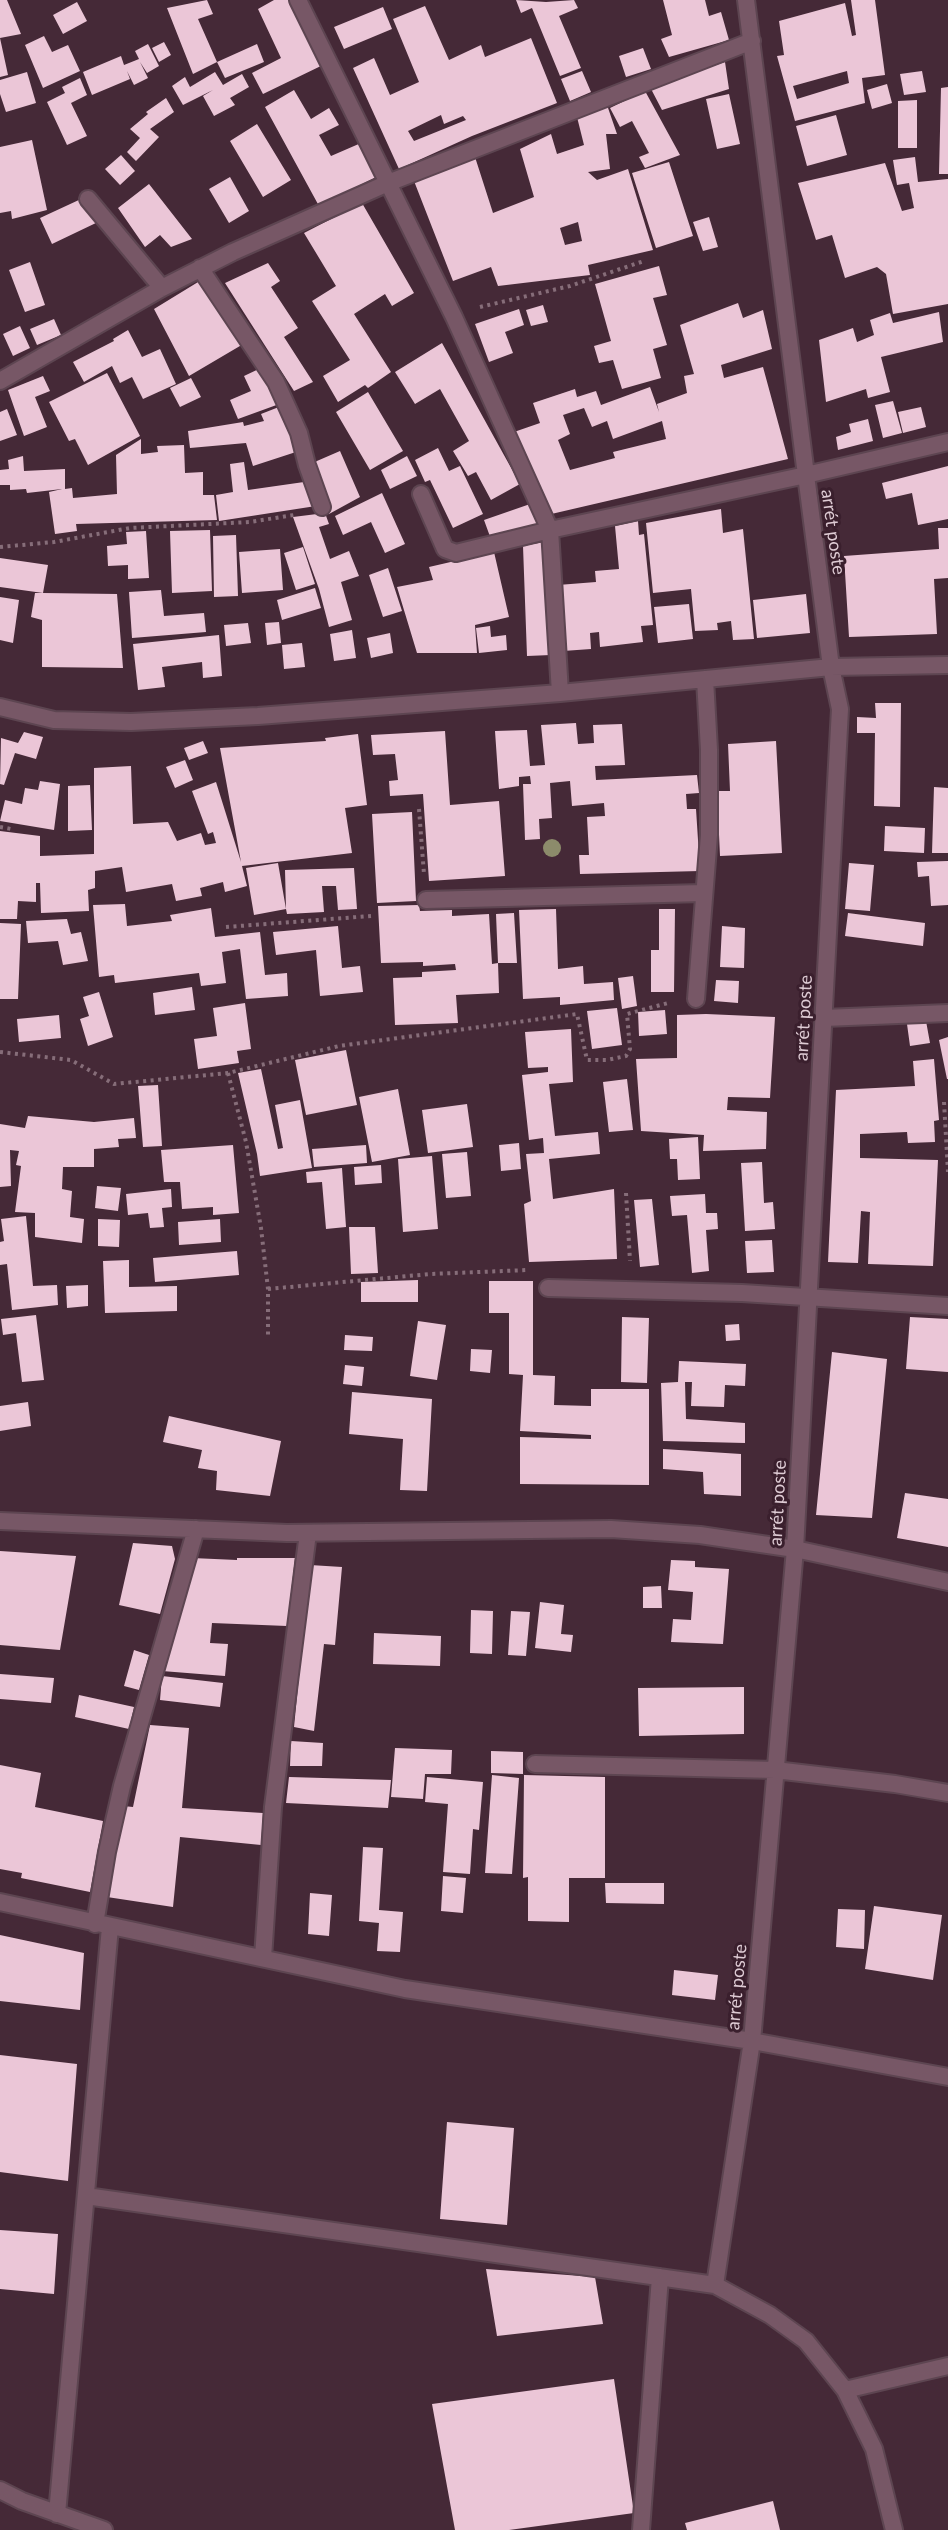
<!DOCTYPE html>
<meta charset="utf-8">
<style>
body{margin:0}
canvas{display:block;background:#452937}
</style>
<canvas width="948" height="2530"></canvas>
<script>
const c = document.querySelector('canvas').getContext('2d');
c.lineJoin = 'round';
function fillPath(path, color) { c.fillStyle = color; c.fill(path, 'evenodd'); }
const poly = rows => new Path2D(rows.map(r => 'M' + r).join(''));
function trace(path, color, width, dash) { c.strokeStyle = color; c.lineWidth = width; c.lineCap = dash ? 'butt' : 'round'; c.setLineDash(dash || []); c.stroke(path); }
function write(font, color, halo, rows, align = 'center') {
  c.font = font + ' Lato,sans-serif'; c.lineWidth = 6; c.setLineDash([]); c.textBaseline = 'middle'; c.strokeStyle = halo; c.fillStyle = color; for (const [text, x, y, turn = 0] of rows) {
    c.save(); c.translate(x, y); c.rotate((+turn || 0) * Math.PI / 180); c.textAlign = isNaN(turn) ? turn : align; if (halo) c.strokeText(text, 0, 0); c.fillText(text, 0, 0); c.restore();
  }
}
fillPath(poly([
 [0,0,7,0,21,34,0,38],
 [207,0,213,14,198,19,217,62,193,74,167,8],
 [274,0,293,0,325,64,263,94,252,73,281,58,258,9],
 [516,0,546,2,574,0,578,8,559,16,581,68,560,76,532,8,521,13],
 [663,0,705,0,709,16,721,12,729,40,669,57,661,39,672,35],
 [851,0,875,0,885,75,862,78,865,103,795,121,777,56,784,55,779,21,845,3,852,36,856,35],
 [847,71,849,83,797,99,793,86],
 [77,2,87,21,63,34,53,15],
 [425,6,449,60,481,45,485,57,531,38,557,103,472,136,399,169,353,68,374,58,390,95,419,82,393,19],
 [441,115,444,124,463,116,466,120,414,141,408,131],
 [383,7,392,29,344,49,334,27],
 [44,36,52,52,68,45,80,71,43,88,25,45],
 [0,38,8,75,0,77],
 [164,42,171,55,159,62,152,48],
 [148,44,159,66,147,73,140,62,148,78,134,85,127,71,130,79,92,95,83,72,121,56,124,65,139,59,135,51],
 [257,44,264,62,225,78,217,62],
 [643,48,651,69,626,77,619,56],
 [725,62,729,89,662,110,650,87],
 [582,71,591,92,570,101,561,79],
 [922,71,926,92,904,95,900,74],
 [27,72,36,103,6,112,0,94,0,80],
 [215,72,223,85,242,74,249,87,230,98,235,105,214,116,203,96,213,90,183,105,172,86,185,77,190,87],
 [80,78,87,95,71,103,87,136,67,145,47,102,65,93,62,87],
 [887,84,892,103,872,109,867,90],
 [948,87,948,174,939,174,941,88],
 [294,90,311,119,329,108,339,125,319,135,331,156,361,143,378,176,319,206,265,107],
 [645,91,680,155,645,168,639,157,649,153,632,121,620,127,610,108],
 [729,94,740,144,717,149,706,99],
 [166,98,174,112,150,129,159,137,136,161,127,152,140,138,130,129,148,114,146,112],
 [917,100,917,148,898,148,898,101],
 [607,105,617,134,606,134,610,169,588,172,597,180,628,169,653,250,588,265,590,275,498,286,491,267,453,281,414,181,475,157,493,213,534,197,520,149,551,134,557,154,584,145,577,117],
 [578,222,582,241,565,245,560,228],
 [836,115,847,155,807,166,796,126],
 [257,124,291,180,263,197,230,141],
 [32,140,47,210,12,219,11,211,0,213,0,147],
 [121,155,135,171,120,185,105,169],
 [915,157,918,182,948,179,948,304,893,314,886,274,877,267,845,278,832,235,816,240,798,183,885,163,902,211,914,208,909,183,897,185,893,160],
 [669,162,693,236,656,248,632,173],
 [230,177,249,211,229,223,209,189],
 [149,184,192,239,171,247,160,235,145,247,118,208],
 [81,199,98,222,52,244,40,218],
 [362,203,414,293,392,306,385,294,354,314,391,372,368,388,365,385,338,402,323,376,350,360,312,301,336,286,304,233],
 [709,217,718,247,703,251,693,222],
 [30,262,45,305,25,312,9,270],
 [268,263,280,281,271,287,298,328,284,337,313,382,294,391,225,283],
 [659,266,667,295,653,298,667,345,653,349,661,378,622,389,613,360,599,363,594,346,611,341,595,284],
 [203,279,245,343,189,376,154,309],
 [738,303,743,318,763,310,772,349,721,365,724,378,763,367,788,459,547,515,514,432,540,423,533,403,575,389,577,397,596,391,601,405,650,387,659,412,657,404,687,393,684,376,694,374,680,325],
 [584,408,592,427,607,421,613,439,662,421,666,439,613,452,615,458,570,470,558,440,570,434,563,415],
 [543,305,548,322,531,326,526,310],
 [519,309,524,325,505,332,513,353,489,362,475,324],
 [939,312,943,342,881,357,890,392,868,398,866,389,826,402,819,340,853,328,857,342,874,335,870,320,890,313,893,323],
 [54,319,61,335,37,345,30,329],
 [20,326,30,348,13,356,3,334],
 [128,330,142,357,160,349,176,384,143,399,132,377,120,383,112,366,84,382,73,362,114,341,113,339],
 [442,343,520,484,491,500,476,472,468,476,453,451,469,441,440,389,415,404,395,372],
 [263,367,282,403,238,419,230,400,251,391,244,376],
 [107,373,140,436,88,465,75,439,69,441,49,402],
 [43,376,50,391,35,397,47,427,24,436,8,390],
 [191,378,201,397,180,407,170,388],
 [368,392,403,451,370,470,336,412],
 [893,401,902,433,883,438,875,405],
 [284,405,299,451,253,466,246,443,190,448,188,431,243,422,244,426,264,421,261,414],
 [921,407,926,427,903,433,898,412],
 [7,409,17,435,0,441,0,412],
 [868,419,873,441,838,450,836,437,851,432,849,424],
 [141,439,141,454,158,452,157,446,184,445,185,473,203,472,203,495,214,495,217,520,76,524,77,531,55,534,49,492,62,489,27,493,26,489,10,490,10,485,0,485,0,470,9,469,8,460,23,456,24,471,65,469,65,489,72,488,73,498,117,494,116,455],
 [438,448,449,471,460,466,483,514,453,528,430,480,425,482,415,460],
 [340,451,360,497,329,514,310,464],
 [407,456,417,476,390,489,381,470],
 [244,462,248,490,311,481,316,506,219,521,216,495,233,492,230,464],
 [948,466,948,519,918,525,912,493,886,499,882,483],
 [382,493,405,544,385,553,371,522,343,535,335,516],
 [533,503,541,525,492,542,484,520],
 [721,509,723,533,743,529,754,639,733,640,731,621,717,623,718,630,695,631,691,589,653,593,646,523],
 [325,513,329,524,319,527,330,559,349,551,359,576,341,582,352,620,329,627,319,589,293,517],
 [638,521,639,535,644,534,653,625,641,626,643,642,600,647,599,632,590,633,591,649,563,651,558,585,596,582,595,571,619,569,615,526],
 [938,528,948,528,948,578,934,579,937,634,849,637,844,556,939,549],
 [210,530,212,591,172,593,170,531],
 [146,531,149,578,128,579,128,565,108,566,107,546,127,544,126,532],
 [236,535,238,596,214,597,213,536],
 [544,542,551,655,527,656,523,546],
 [303,547,315,584,296,590,284,553],
 [280,549,283,590,242,593,239,552],
 [494,552,509,617,475,625,477,653,417,653,397,587,433,580,429,567],
 [0,558,48,565,43,593,117,594,123,668,42,667,42,620,31,617,35,593,43,593,0,587],
 [388,568,402,611,383,617,369,575],
 [315,588,321,608,282,620,277,600],
 [161,590,164,616,204,613,206,632,132,638,129,592],
 [806,594,810,633,757,638,753,600],
 [0,597,19,600,13,643,0,640],
 [689,604,693,639,658,643,654,607],
 [279,622,281,643,267,645,265,623],
 [248,623,251,643,226,646,224,625],
 [490,626,491,637,506,635,507,650,479,653,476,628],
 [352,630,356,658,334,661,330,634],
 [390,633,393,653,371,658,367,638],
 [219,635,222,676,203,678,202,662,162,667,165,687,138,690,133,644],
 [302,643,305,667,284,669,282,645],
 [875,703,901,703,900,807,874,806,875,733,857,733,857,717,876,718],
 [576,723,578,744,594,743,593,725,622,724,625,765,595,766,596,780,697,775,699,793,686,794,687,809,696,809,700,871,580,874,579,855,589,855,587,817,605,816,604,803,572,806,570,781,550,783,552,818,539,819,540,839,525,840,523,784,531,784,530,776,519,777,519,786,499,789,495,731,527,730,530,766,545,765,541,725],
 [445,731,450,805,499,801,505,876,429,881,423,794,390,796,389,781,398,780,395,754,373,755,371,735],
 [24,732,43,737,36,759,15,753,4,785,0,784,1,738,18,743],
 [358,734,367,805,345,808,352,853,242,866,247,886,225,892,223,882,200,888,202,896,176,901,172,884,126,892,122,867,95,871,95,888,88,890,89,911,41,913,40,883,36,883,36,902,18,901,17,919,0,919,0,831,40,836,40,856,94,854,94,768,131,766,133,824,168,822,177,841,201,833,205,845,216,843,213,832,208,834,192,791,216,782,241,862,220,748,326,741,325,738],
 [203,741,208,753,189,760,184,748],
 [776,741,782,853,720,856,717,791,730,791,728,744],
 [185,760,193,780,175,788,166,767],
 [40,781,60,784,54,830,0,821,5,800,22,804,25,788,38,790],
 [90,785,92,830,68,831,68,786],
 [934,787,948,788,948,853,932,853],
 [412,812,416,901,377,903,372,814],
 [885,826,925,828,924,853,884,851],
 [948,861,948,905,931,906,929,876,918,877,917,862],
 [278,863,286,909,285,870,354,868,357,909,338,910,336,886,322,886,324,912,287,914,286,909,254,915,246,868],
 [849,863,874,865,870,911,845,909],
 [125,904,127,926,172,921,170,915,211,908,215,937,260,932,265,975,287,973,288,996,246,999,240,949,222,952,226,983,201,986,199,973,115,983,114,975,99,977,93,905],
 [419,905,420,911,452,910,452,916,489,914,492,964,498,963,499,993,456,995,458,1023,395,1025,393,978,422,977,422,972,456,970,455,964,423,966,423,962,381,963,378,906],
 [556,909,558,969,583,966,584,984,613,982,614,1000,560,1005,560,997,523,999,519,910],
 [659,909,675,909,674,992,651,992,651,950,659,950],
 [514,913,517,963,498,963,496,914],
 [848,913,925,923,923,946,845,936],
 [67,919,71,934,81,932,88,961,63,965,58,941,28,943,26,921],
 [0,923,21,924,18,999,0,999],
 [338,926,342,968,360,966,363,992,320,996,316,950,276,955,273,932],
 [722,926,745,928,744,968,720,967],
 [633,976,637,1006,622,1009,618,978],
 [716,980,739,981,738,1003,714,1001],
 [192,987,195,1010,155,1015,153,993],
 [99,992,113,1037,88,1046,80,1019,89,1016,83,997],
 [245,1003,251,1049,237,1051,239,1063,198,1069,194,1039,217,1036,213,1008],
 [617,1008,622,1045,592,1049,587,1011],
 [665,1010,667,1034,639,1036,638,1012],
 [706,1014,775,1017,770,1098,728,1097,727,1110,767,1112,766,1149,703,1151,704,1135,641,1131,636,1059,677,1058,677,1015],
 [59,1015,61,1038,19,1042,17,1019],
 [926,1021,930,1043,910,1046,907,1024],
 [571,1029,573,1082,549,1084,555,1136,598,1132,600,1154,549,1159,553,1199,614,1189,617,1259,529,1262,524,1204,531,1201,526,1154,544,1153,543,1138,529,1140,522,1075,548,1072,548,1067,528,1068,525,1032],
 [948,1037,948,1079,947,1079,939,1040],
 [346,1050,357,1105,306,1115,295,1060],
 [934,1059,939,1120,934,1121,935,1142,908,1143,907,1132,860,1134,860,1158,938,1160,933,1266,868,1264,870,1212,861,1211,858,1263,828,1262,836,1090,915,1086,913,1061],
 [261,1069,278,1149,283,1148,275,1105,300,1100,312,1168,260,1176,257,1154,238,1073],
 [627,1079,633,1130,609,1132,603,1082],
 [158,1085,162,1146,143,1147,138,1086],
 [398,1089,410,1155,372,1162,359,1097],
 [467,1104,473,1147,428,1153,422,1110],
 [28,1116,94,1122,134,1118,136,1138,118,1139,119,1147,94,1149,94,1167,63,1167,62,1189,72,1191,70,1217,84,1219,82,1243,35,1237,35,1213,15,1212,21,1166,16,1165,19,1151,10,1150,11,1186,0,1187,0,1124,25,1128],
 [698,1137,700,1179,678,1180,677,1159,670,1159,669,1139],
 [519,1143,521,1169,501,1171,499,1145],
 [233,1145,239,1213,213,1215,213,1207,182,1209,180,1182,164,1182,161,1150],
 [366,1145,367,1163,314,1167,312,1149],
 [467,1152,471,1196,446,1198,442,1154],
 [432,1156,438,1229,403,1232,398,1159],
 [762,1162,764,1203,773,1202,775,1229,745,1231,741,1163],
 [381,1165,382,1183,355,1185,354,1167],
 [342,1168,346,1227,326,1229,322,1182,307,1183,306,1172],
 [97,1186,121,1188,118,1211,95,1208],
 [171,1189,172,1207,162,1208,164,1227,150,1228,148,1213,128,1215,126,1194],
 [705,1194,706,1213,717,1213,718,1229,706,1230,709,1271,692,1273,687,1215,672,1216,670,1196],
 [652,1199,659,1265,640,1267,634,1200],
 [26,1216,33,1286,57,1285,58,1305,12,1310,7,1264,0,1265,0,1242,4,1241,1,1219],
 [98,1219,120,1220,119,1247,98,1246],
 [220,1219,221,1242,179,1245,178,1222],
 [349,1227,375,1227,378,1273,351,1274],
 [772,1240,774,1272,747,1273,745,1241],
 [237,1251,239,1275,155,1282,153,1258],
 [129,1260,129,1287,177,1286,177,1311,105,1313,103,1261],
 [418,1280,418,1302,361,1302,361,1282],
 [489,1281,533,1281,533,1375,555,1376,554,1405,591,1406,591,1389,649,1389,649,1485,520,1484,520,1437,591,1439,591,1435,520,1431,523,1375,509,1374,509,1313,489,1313],
 [88,1285,88,1306,67,1308,66,1286],
 [36,1315,44,1380,22,1382,16,1333,3,1335,1,1319],
 [622,1317,649,1318,647,1383,621,1382],
 [910,1317,948,1319,948,1372,906,1369],
 [418,1321,446,1325,437,1380,410,1376],
 [739,1324,740,1340,726,1341,725,1325],
 [345,1335,373,1337,372,1351,344,1350],
 [471,1349,492,1350,490,1373,470,1371],
 [832,1352,887,1359,872,1518,816,1515],
 [679,1361,746,1364,745,1386,725,1385,724,1407,691,1406,692,1382,685,1382,686,1419,745,1423,745,1443,663,1441,661,1383,678,1382],
 [345,1365,364,1367,362,1386,343,1384],
 [352,1392,432,1399,427,1491,400,1490,403,1439,349,1434],
 [28,1402,31,1426,0,1431,0,1406],
 [169,1416,281,1441,270,1496,216,1490,217,1471,198,1468,202,1450,163,1442],
 [663,1449,741,1454,741,1496,704,1494,703,1472,663,1469],
 [905,1493,948,1499,948,1547,897,1538],
 [133,1543,172,1546,175,1559,160,1614,119,1605],
 [0,1551,76,1556,60,1650,0,1645],
 [192,1558,237,1560,237,1558,295,1558,287,1626,212,1623,210,1643,228,1644,225,1676,162,1671],
 [671,1560,695,1561,695,1567,729,1569,723,1644,671,1642,673,1619,691,1620,693,1592,668,1590],
 [310,1565,342,1567,335,1645,324,1644,314,1731,294,1727],
 [661,1586,662,1608,643,1608,643,1587],
 [540,1602,564,1605,561,1634,573,1635,571,1652,535,1648],
 [471,1610,493,1611,492,1654,470,1653],
 [511,1611,530,1612,526,1656,508,1655],
 [374,1633,441,1636,440,1666,373,1664],
 [134,1650,149,1655,139,1690,124,1686],
 [0,1674,54,1678,51,1703,0,1699],
 [162,1676,223,1683,220,1707,160,1700],
 [744,1687,744,1734,639,1736,638,1688],
 [79,1695,134,1707,129,1729,75,1717],
 [150,1725,189,1728,182,1808,263,1813,261,1845,180,1837,173,1907,107,1897,123,1806,133,1807],
 [291,1741,323,1743,322,1766,290,1766],
 [395,1748,452,1750,451,1774,425,1774,423,1799,391,1797],
 [491,1751,523,1752,523,1774,491,1773],
 [0,1765,41,1773,35,1807,103,1821,90,1892,21,1878,22,1873,0,1869],
 [492,1775,519,1778,512,1874,485,1873],
 [524,1775,605,1777,605,1878,569,1878,569,1922,528,1921,528,1877,523,1878],
 [289,1777,391,1780,388,1808,286,1803],
 [427,1777,483,1782,479,1830,473,1829,470,1874,443,1872,448,1804,425,1802],
 [363,1847,383,1848,379,1910,403,1912,400,1952,377,1951,379,1923,359,1921],
 [443,1876,466,1878,463,1913,441,1911],
 [605,1883,664,1883,664,1904,606,1903],
 [310,1893,332,1895,329,1936,308,1934],
 [874,1906,942,1915,933,1980,865,1969],
 [838,1909,865,1910,864,1949,836,1947],
 [0,1935,84,1953,80,2010,0,2001],
 [674,1970,718,1975,715,2000,672,1995],
 [0,2055,77,2064,68,2181,0,2172],
 [447,2122,514,2128,507,2225,440,2219],
 [0,2230,58,2234,54,2294,0,2289],
 [486,2269,595,2277,603,2324,497,2336],
 [614,2379,634,2513,509,2530,455,2530,432,2404],
 [773,2501,780,2530,687,2530,685,2523]
]), '#ebc6d7');
const minor = poly([
 [298,0,454,317,550,530,560,693],
 [88,199,162,288],
 [200,268,276,382,299,433,307,465,322,507],
 [0,381,162,288,233,252,388,183,752,41],
 [421,494,445,549,456,553,550,530,806,475,948,442],
 [0,707,54,720,131,722,258,716,560,693,831,667,948,665],
 [426,900,703,893],
 [696,999,709,835,709,750,705,679],
 [824,1018,948,1013],
 [548,1288,742,1293,948,1306],
 [0,1521,287,1533,611,1529,700,1535,795,1549,948,1582],
 [535,1764,775,1770,895,1784,948,1793],
 [0,1902,405,1989,752,2041,948,2077],
 [95,1924,107,1852,122,1786,196,1529],
 [263,1958,273,1807,308,1533],
 [86,2196,715,2285,770,2315,806,2341,845,2390,874,2449,894,2530],
 [715,2285,752,2041,795,1549,840,709,831,667,806,475,746,0],
 [845,2390,948,2366],
 [0,2490,22,2501,104,2530],
 [57,2514,110,1927],
 [641,2530,660,2277]
]);
trace(minor, '#5d4551', 20);
trace(poly([
 [480,307,570,286,644,261],
 [0,547,54,542,130,528,250,522,294,515],
 [419,809,424,874],
 [0,827,11,829],
 [226,927,371,916],
 [0,1052,71,1060,114,1084,228,1073,339,1046,577,1014,587,1060,607,1060,626,1056,630,1049,627,1014,668,1003],
 [228,1073,246,1142,261,1228,268,1289,268,1336],
 [944,1102,948,1172],
 [626,1193,630,1261],
 [268,1289,430,1274,528,1270]
]), '#866d79', 4, [3, 4.5]);
trace(minor, '#775766', 16);
c.fillStyle = '#8c8b6b';
for (const [x, y] of [
 [552,848]
]) { c.beginPath(); c.arc(x, y, 9, 0, 2 * Math.PI); c.fill(); }
write('18px', '#decbd4', '#3a1f2d', [
 ["arrét poste",833,532,82],
 ["arrét poste",804,1018,-87],
 ["arrét poste",778,1503,-87],
 ["arrét poste",737,1987,-85]
]);
</script>
